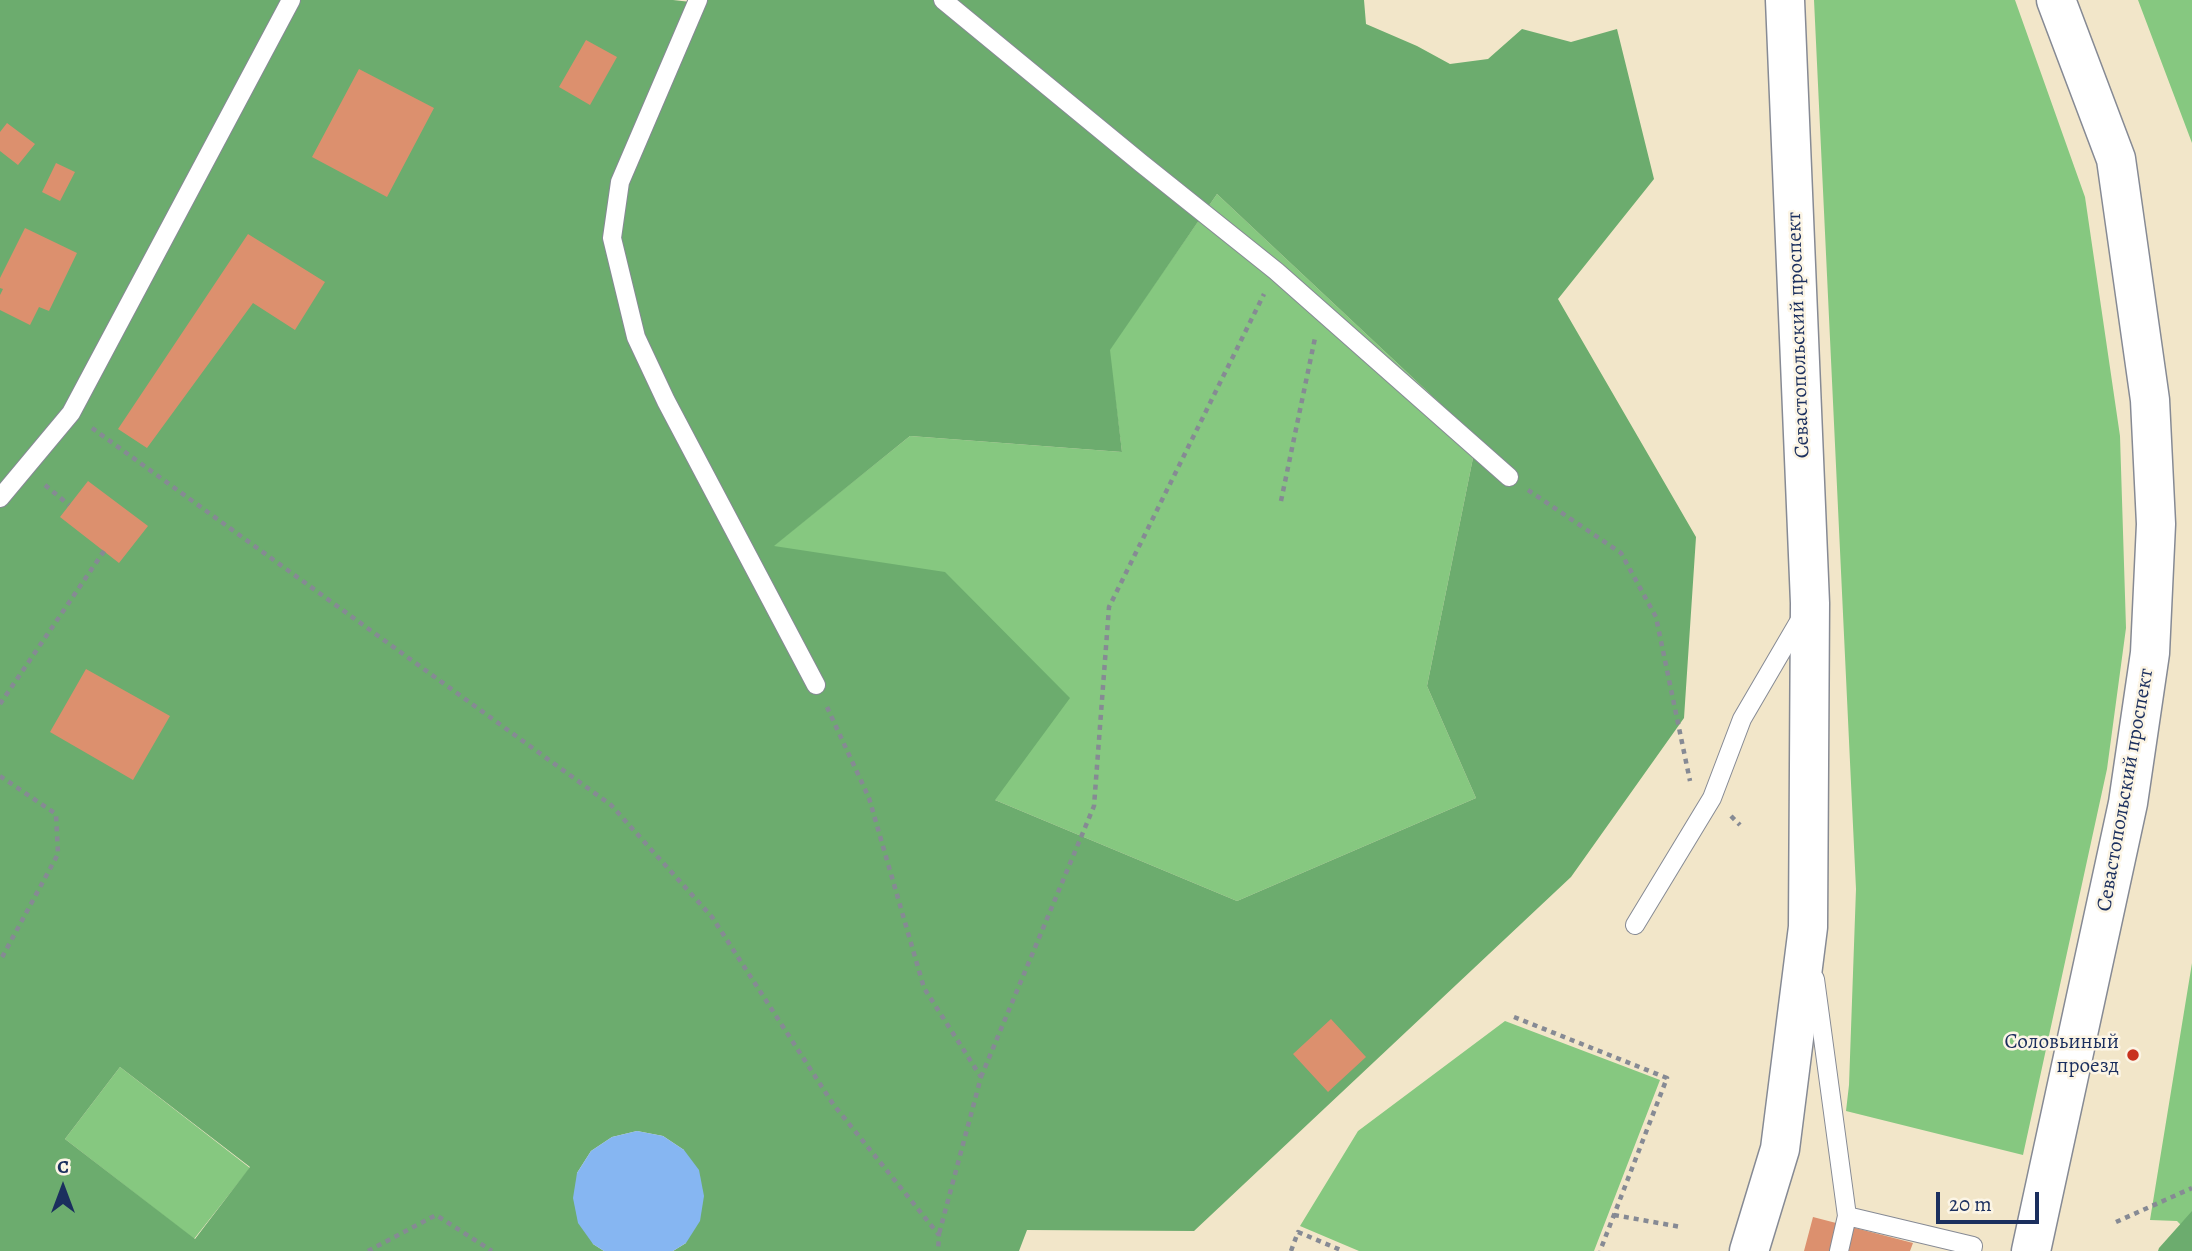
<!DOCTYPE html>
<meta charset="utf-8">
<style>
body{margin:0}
#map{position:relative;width:2192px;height:1251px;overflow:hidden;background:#f2e6c9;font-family:Alegreya,serif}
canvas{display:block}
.north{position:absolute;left:28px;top:1153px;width:70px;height:70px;-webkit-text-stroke:5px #fcf5e5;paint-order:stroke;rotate:0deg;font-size:19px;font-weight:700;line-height:28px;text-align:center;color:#1b2f5e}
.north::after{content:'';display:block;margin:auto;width:24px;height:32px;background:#1b2f5e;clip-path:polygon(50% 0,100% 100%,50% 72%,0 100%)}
.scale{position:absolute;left:1936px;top:1192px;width:103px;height:32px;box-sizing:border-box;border:4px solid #1b2f5e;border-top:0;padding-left:9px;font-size:21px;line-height:24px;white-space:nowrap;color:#1b2f5e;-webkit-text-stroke:5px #fcf5e5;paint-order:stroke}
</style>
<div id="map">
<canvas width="2192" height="1251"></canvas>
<div class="north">С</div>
<div class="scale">20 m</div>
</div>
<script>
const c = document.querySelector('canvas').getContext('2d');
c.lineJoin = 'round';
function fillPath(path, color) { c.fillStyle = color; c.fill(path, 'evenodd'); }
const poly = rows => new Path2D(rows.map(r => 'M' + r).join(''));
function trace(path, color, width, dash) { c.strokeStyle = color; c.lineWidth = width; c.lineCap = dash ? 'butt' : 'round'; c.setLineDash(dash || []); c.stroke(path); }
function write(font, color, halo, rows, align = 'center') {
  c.font = font + ' Alegreya,serif'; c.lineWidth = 5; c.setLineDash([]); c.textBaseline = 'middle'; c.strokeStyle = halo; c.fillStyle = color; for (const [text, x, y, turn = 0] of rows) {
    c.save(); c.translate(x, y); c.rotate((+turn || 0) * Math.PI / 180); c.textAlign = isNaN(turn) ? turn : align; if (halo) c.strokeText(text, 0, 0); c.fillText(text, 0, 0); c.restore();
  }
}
fillPath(poly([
 [1814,0,2015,0,2085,197,2120,436,2126,628,2107,769,2023,1155,1846,1111,1849,1085,1856,889],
 [2138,0,2192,0,2192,143],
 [1217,194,1477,438,1427,686,1476,798,1237,901,995,800,773,546,910,436,1122,452,1109,350],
 [2192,963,2192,1236,2177,1221,2150,1220],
 [1505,1021,1660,1080,1594,1251,1359,1251,1300,1226,1358,1131],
 [120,1067,250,1168,194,1239,65,1139]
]), '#86c880');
fillPath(poly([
 [0,0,673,0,700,3,702,0,1364,0,1366,24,1417,46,1450,64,1488,59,1522,29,1571,42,1617,29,1654,179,1558,299,1696,537,1684,718,1571,877,1194,1231,1027,1230,1019,1251,673,1251,686,1243,684,1150,663,1136,637,1131,612,1137,591,1151,577,1173,593,1244,604,1251,0,1251],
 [1217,194,1477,438,1427,686,1476,798,1237,901,995,800,1070,698,945,572,774,546,910,436,1122,452,1110,350],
 [120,1067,250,1167,195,1239,65,1139],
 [2192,1211,2192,1251,2158,1251,2159,1248]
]), '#6cac6e');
fillPath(poly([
 [637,1131,663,1136,684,1150,699,1170,704,1196,700,1221,686,1243,673,1251,604,1251,593,1244,578,1223,573,1198,577,1173,591,1151,612,1137]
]), '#86b6f2');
fillPath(poly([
 [586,40,617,57,590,105,559,87],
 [359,69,434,108,387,197,312,157],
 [7,123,35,144,18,165,0,151,0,132],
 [56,163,75,172,60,201,42,192],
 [25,228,77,253,49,311,39,307,30,325,0,310,0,295,3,289,0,288,0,278],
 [248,234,325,282,295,330,253,303,147,448,118,429],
 [88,481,148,526,119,563,60,517],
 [86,669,170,716,133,780,50,732],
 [1331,1019,1366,1057,1328,1092,1293,1054],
 [1813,1217,1913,1243,1910,1251,1804,1251]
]), '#dc906e');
const service = poly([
 [698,0,620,182,612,238,636,337,666,401,816,685],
 [943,0,1141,163,1276,271,1509,477],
 [0,498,71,413,291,0],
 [1635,925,1712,798,1742,719,1801,618],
 [1815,979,1847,1216,1839,1251],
 [1847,1216,1973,1246,1972,1251]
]);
const secondary = poly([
 [1749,1251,1780,1149,1808,927,1810,603,1785,0],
 [2031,1251,2128,803,2150,653,2156,524,2150,400,2116,159,2056,0]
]);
trace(service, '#868a94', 20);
trace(secondary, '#868a94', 41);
trace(poly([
 [92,428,611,805,712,917,833,1104,939,1235,938,1251],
 [45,485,69,505],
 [1528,490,1621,553,1656,617,1690,781],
 [1281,501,1315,338],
 [0,704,104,551],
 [827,707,869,798,924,988,981,1077,939,1234],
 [0,776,56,814,58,854,0,961],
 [1731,816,1740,825],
 [1514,1017,1667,1078,1600,1251],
 [981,1077,1094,806,1109,607,1264,294],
 [1614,1215,1681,1227],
 [2116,1222,2192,1188],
 [368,1251,436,1215,492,1251],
 [1291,1251,1298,1232,1343,1251]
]), '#868a94', 4.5, [5, 5]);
trace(service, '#fff', 18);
trace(secondary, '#fff', 38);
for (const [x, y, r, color] of [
 [2133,1055,7,"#c8321e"]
]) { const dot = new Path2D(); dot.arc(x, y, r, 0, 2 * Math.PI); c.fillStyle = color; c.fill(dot); trace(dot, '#fcf5e5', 2.5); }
write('21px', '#1b2f5e', '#fcf5e5', [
 ["Севастопольский проспект",1799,335,-92],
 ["Севастопольский проспект",2126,790,-80]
]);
write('21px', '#1b2f5e', '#fcf5e5', [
 ["Соловьиный",2119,1043],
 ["проезд",2119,1067]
], 'right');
</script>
